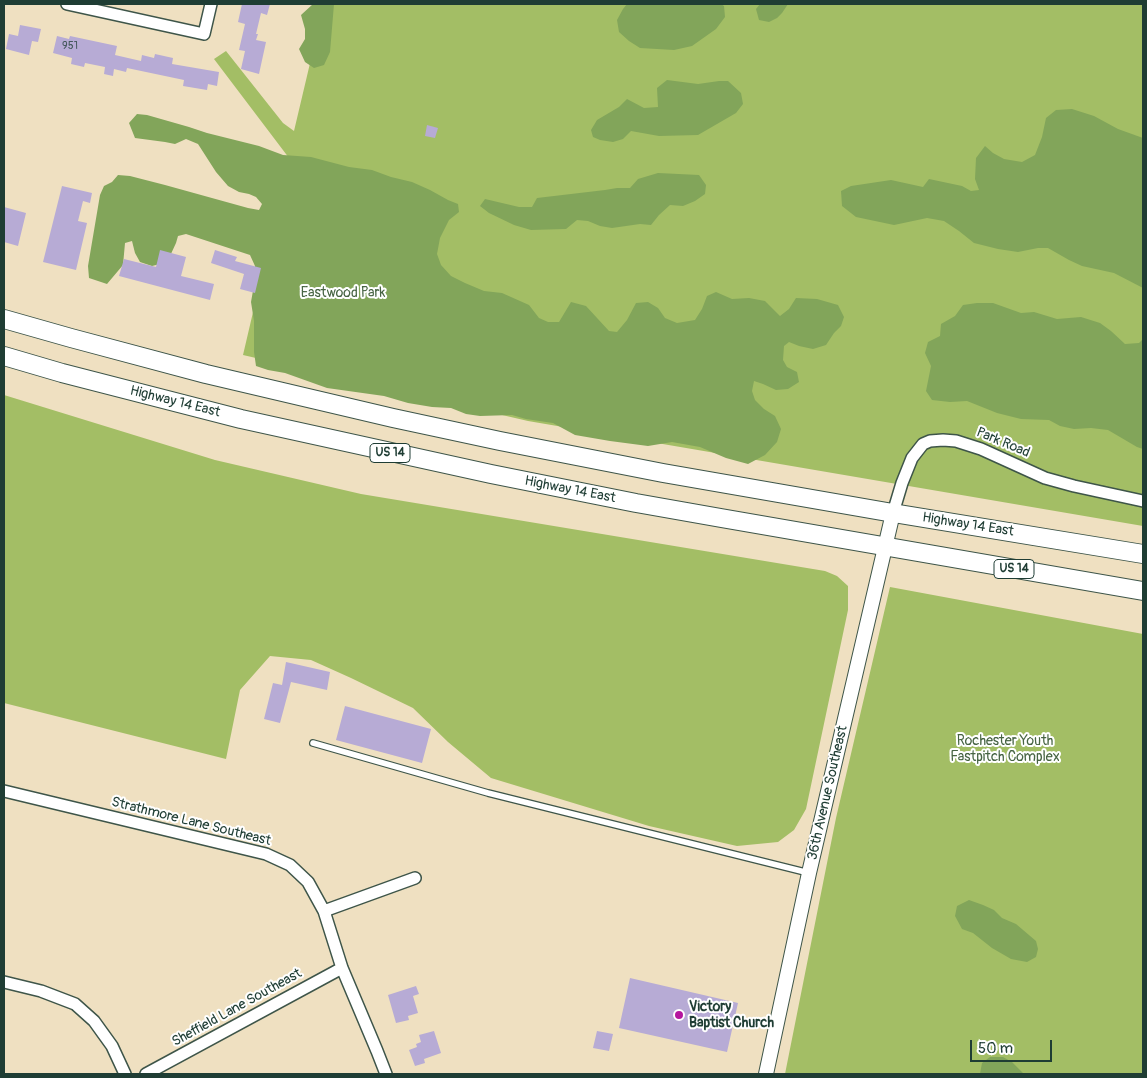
<!DOCTYPE html>
<style>
body{margin:0}
#map{position:relative;width:1147px;height:1078px;overflow:hidden;background:#efe0c1;font-family:Pangolin,sans-serif}
canvas{display:block}
.frame{position:absolute;inset:0;border:5px solid #1f3d34;pointer-events:none}
.scale{position:absolute;left:970px;top:1040px;width:82px;height:22px;box-sizing:border-box;border:2px solid #1f3d34;border-top:0;padding-left:6px;font-size:15px;line-height:18px;white-space:nowrap;color:#1f3d34;-webkit-text-stroke:4px #fff;paint-order:stroke}
</style>
<div id="map">
<canvas width="1147" height="1078"></canvas>
<div class="frame"></div>
<div class="scale">50 m</div>
</div>
<script>
const c = document.querySelector('canvas').getContext('2d');
c.lineJoin = 'round';
function fillPath(path, color) { c.fillStyle = color; c.fill(path, 'evenodd'); }
const poly = rows => new Path2D(rows.map(r => 'M' + r).join(''));
function trace(path, color, width, dash) { c.strokeStyle = color; c.lineWidth = width; c.lineCap = dash ? 'butt' : 'round'; c.setLineDash(dash || []); c.stroke(path); }
function write(font, color, halo, rows, align = 'center') {
  c.font = font + ' Pangolin,sans-serif'; c.lineWidth = 4; c.setLineDash([]); c.textBaseline = 'middle'; c.strokeStyle = halo; c.fillStyle = color; for (const [text, x, y, turn = 0] of rows) {
    c.save(); c.translate(x, y); c.rotate((+turn || 0) * Math.PI / 180); c.textAlign = isNaN(turn) ? turn : align; if (halo) c.strokeText(text, 0, 0); c.fillText(text, 0, 0); c.restore();
  }
}
fillPath(poly([
 [324,4,1143,4,1143,526,528,421,243,355,289,158,214,59,226,51,283,123,294,131],
 [4,395,215,460,361,494,825,571,837,576,848,586,848,610,806,809,794,830,778,842,737,846,649,826,491,778,448,742,413,708,351,678,311,660,270,656,240,690,226,759,4,703],
 [890,587,1143,634,1143,1074,785,1074,836,818]
]), '#a3be65');
fillPath(poly([
 [313,4,334,4,330,52,324,65,314,68,305,62,299,49,305,39,305,29,301,15],
 [627,4,721,4,724,6,725,17,716,29,692,46,674,50,640,48,629,41,619,32,617,20,623,9],
 [760,4,788,4,782,13,777,18,769,22,759,20,756,9],
 [667,80,698,84,719,81,728,81,741,93,743,104,736,113,698,135,659,136,631,131,623,139,613,142,600,140,593,137,591,130,597,120,619,107,627,99,644,108,658,107,657,88],
 [1072,109,1094,116,1118,129,1143,138,1143,288,1114,273,1082,266,1069,260,1048,248,1038,248,1018,252,998,249,974,243,959,231,944,221,927,218,894,225,856,217,842,206,841,191,851,186,891,180,923,187,929,179,962,186,971,191,979,190,975,179,976,158,985,146,993,153,1004,159,1022,162,1035,155,1042,137,1046,118,1056,110],
 [137,114,147,115,189,127,207,133,259,146,283,155,311,157,349,167,372,170,391,177,412,182,430,190,448,200,458,204,459,212,449,220,440,238,437,254,441,265,451,276,465,283,484,291,502,293,529,305,539,318,548,322,559,322,571,302,586,306,609,331,617,332,627,320,636,303,648,302,658,308,665,318,677,323,695,320,702,309,707,296,716,292,732,299,749,298,765,301,780,316,789,309,796,298,817,299,838,305,844,317,841,326,834,333,826,345,813,349,799,346,789,342,784,346,783,360,787,367,797,372,799,382,788,389,776,390,763,384,754,381,752,391,755,400,764,409,775,416,781,429,777,442,765,455,748,464,726,458,700,447,672,442,648,446,610,441,575,435,553,423,526,419,512,415,480,416,466,414,451,408,432,407,408,403,384,396,327,388,285,373,268,370,256,366,254,352,254,321,251,302,254,285,255,266,250,255,186,234,178,236,176,243,170,256,164,263,152,266,140,262,135,253,132,241,125,243,123,265,107,284,89,278,88,266,100,195,104,186,112,182,118,175,130,176,165,185,248,208,259,210,262,204,256,197,249,194,239,192,228,186,216,172,198,144,186,139,175,144,165,142,135,138,129,123],
 [658,173,699,175,706,185,705,194,695,201,683,206,670,205,659,215,651,225,640,224,612,228,600,226,588,221,577,220,566,229,531,230,514,225,489,213,480,206,485,199,519,207,532,207,537,198,605,190,617,188,630,188,638,179],
 [977,303,993,303,1021,313,1034,312,1057,319,1081,317,1100,323,1111,331,1125,344,1139,343,1143,339,1143,449,1137,447,1108,430,1091,428,1074,429,1060,426,1049,420,1021,419,997,413,967,401,950,402,932,400,926,391,931,366,925,353,928,342,940,336,941,324,955,316,963,305],
 [969,900,983,905,994,910,1002,918,1016,924,1036,941,1038,949,1036,957,1027,962,1011,959,992,948,973,933,962,929,955,916,957,906],
 [990,1057,1003,1057,1012,1062,1024,1074,980,1074,982,1063]
]), '#82a55a');
fillPath(poly([
 [242,4,270,4,267,15,261,13,256,34,258,34,256,40,266,42,259,74,241,69,245,51,239,50,245,24,238,22],
 [20,25,41,29,38,42,32,41,29,55,6,49,9,34,18,36],
 [57,36,69,39,70,36,117,46,115,55,141,61,142,55,154,58,155,54,173,58,172,64,219,72,217,86,208,84,207,90,183,86,184,80,127,68,126,72,114,69,113,76,104,74,105,67,85,63,84,67,71,64,72,58,53,53],
 [427,125,438,128,435,138,425,136],
 [62,186,92,193,90,203,83,201,78,221,87,223,76,270,43,262],
 [4,207,26,213,18,246,4,242],
 [160,250,186,257,181,276,214,284,210,300,119,276,124,259,156,267],
 [215,250,237,257,235,261,261,268,255,293,240,289,244,274,211,263],
 [286,662,330,672,327,690,291,682,280,723,264,719,273,683,282,685],
 [345,706,431,729,422,763,336,740],
 [630,978,738,1003,727,1052,619,1028],
 [416,986,419,994,413,996,418,1013,408,1016,409,1020,396,1023,388,995],
 [434,1031,441,1053,424,1059,425,1063,415,1066,409,1050,417,1047,416,1044,421,1042,419,1035],
 [597,1031,613,1034,609,1051,593,1048]
]), '#b7abd5');
const service = poly([
 [313,743,488,793,809,873]
]);
const minor = poly([
 [67,4,204,34,211,4],
 [893,513,902,483,912,458,923,444,930,441,943,440,956,441,981,449,1045,478,1074,486,1143,501],
 [4,791,266,854,290,865,308,882,324,911,342,968,377,1051,386,1074],
 [324,911,415,878],
 [4,982,41,991,75,1004,94,1021,112,1046,125,1074],
 [146,1074,342,968]
]);
const tertiary = poly([
 [766,1074,809,873,893,513]
]);
const primary = poly([
 [4,319,71,338,206,374,393,418,500,441,663,473,893,513,1143,554],
 [4,356,62,373,241,419,491,474,636,503,721,518,1143,591]
]);
trace(service, '#3e5549', 8);
trace(minor, '#3e5549', 14);
trace(tertiary, '#3e5549', 16);
trace(primary, '#3e5549', 20);
trace(service, '#fff', 5.5);
trace(minor, '#fff', 11);
trace(tertiary, '#fff', 14);
trace(primary, '#fff', 18);
for (const [x, y, r, color] of [
 [679,1015,5,"#b5179e"]
]) { const dot = new Path2D(); dot.arc(x, y, r, 0, 2 * Math.PI); c.fillStyle = color; c.fill(dot); trace(dot, '#fff', 2); }
write('11px', '#45585c', null, [
 ["951",70,46]
]);
for (const [x, y, w] of [
 [390,453,40],
 [1014,569,40]
]) { const box = new Path2D(); box.roundRect(x - w / 2, y - 9.5, w, 19, 4); c.fillStyle = '#fff'; c.fill(box); trace(box, '#1f3d34', 1); }
write('bold 12px', '#1f3d34', null, [
 ["US 14",390,453],
 ["US 14",1014,569]
]);
write('14px', '#476443', '#fff', [
 ["Eastwood Park",343,293],
 ["Rochester Youth",1005,741],
 ["Fastpitch Complex",1005,757]
]);
write('14px', '#1f3d34', '#fff', [
 ["Highway 14 East",175,402,14],
 ["Park Road",1003,443,23],
 ["Highway 14 East",570,490,11],
 ["Highway 14 East",968,525,9],
 ["36th Avenue Southeast",828,793,-77],
 ["Strathmore Lane Southeast",191,822,14],
 ["Sheffield Lane Southeast",237,1008,-29]
]);
write('bold 14px', '#1f3d34', '#fff', [
 ["Victory",689,1007],
 ["Baptist Church",689,1023]
], 'left');
</script>
